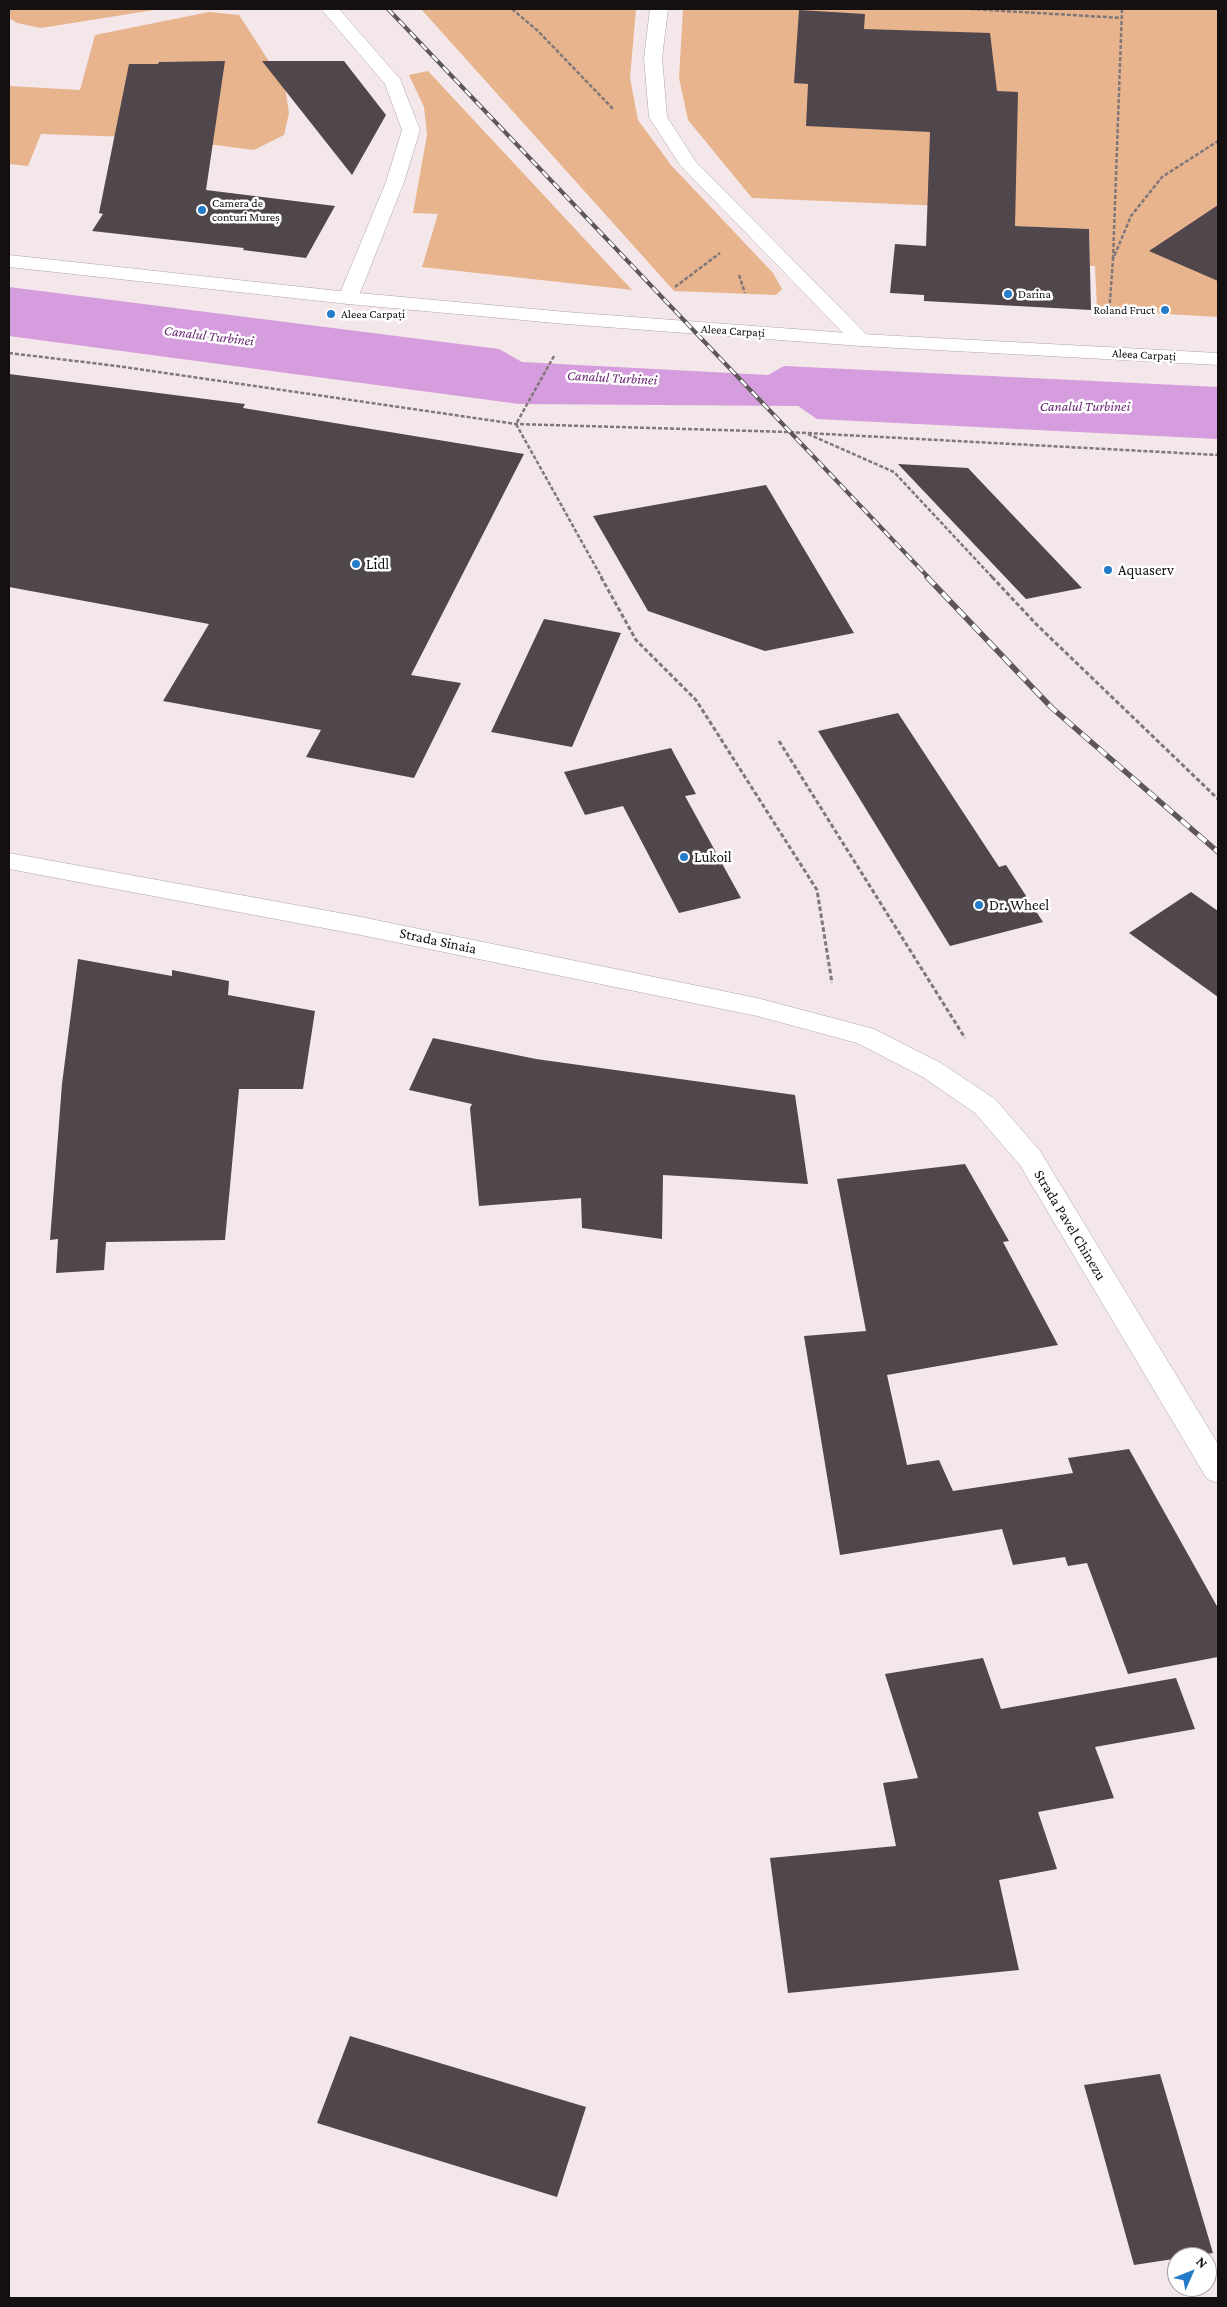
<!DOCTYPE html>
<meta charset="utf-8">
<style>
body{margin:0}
#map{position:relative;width:1227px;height:2307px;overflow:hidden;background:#f4e7e9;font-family:"Crimson Pro",serif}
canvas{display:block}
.frame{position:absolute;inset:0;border:10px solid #141010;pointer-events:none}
.north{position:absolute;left:1167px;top:2247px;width:50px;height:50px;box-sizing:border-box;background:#fff;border:1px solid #a19f9f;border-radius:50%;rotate:46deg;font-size:14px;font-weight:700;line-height:20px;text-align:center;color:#141010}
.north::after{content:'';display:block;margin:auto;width:18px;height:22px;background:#247cc9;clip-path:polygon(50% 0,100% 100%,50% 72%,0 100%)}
</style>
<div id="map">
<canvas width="1227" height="2307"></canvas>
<div class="frame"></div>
<div class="north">N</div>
</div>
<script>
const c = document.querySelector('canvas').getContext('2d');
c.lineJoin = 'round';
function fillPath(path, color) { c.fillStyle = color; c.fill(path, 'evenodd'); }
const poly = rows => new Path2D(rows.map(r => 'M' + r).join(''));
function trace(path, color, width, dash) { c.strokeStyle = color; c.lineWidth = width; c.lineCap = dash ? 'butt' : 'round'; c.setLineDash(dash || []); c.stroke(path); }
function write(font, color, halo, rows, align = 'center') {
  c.font = font + ' "Crimson Pro",serif'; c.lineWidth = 5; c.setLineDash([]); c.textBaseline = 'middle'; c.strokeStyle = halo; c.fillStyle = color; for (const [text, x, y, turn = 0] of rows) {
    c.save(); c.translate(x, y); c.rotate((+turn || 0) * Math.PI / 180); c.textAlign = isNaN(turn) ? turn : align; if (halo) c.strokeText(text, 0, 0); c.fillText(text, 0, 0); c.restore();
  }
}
fillPath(poly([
 [9,9,160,9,41,28,17,23,9,18],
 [421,9,636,9,630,78,638,120,671,165,773,273,782,289,776,295,674,291],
 [683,9,1218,9,1218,317,1097,310,1095,266,1090,266,1089,229,1015,226,1015,209,752,198,688,120,679,78],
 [209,12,239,15,285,86,289,113,284,135,254,150,161,138,41,134,28,166,9,164,9,86,80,90,95,35],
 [428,71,632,290,422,267,438,214,413,213,427,135,424,107,409,75]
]), '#e8b48e');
fillPath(poly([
 [9,287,499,349,522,362,768,375,784,366,1218,387,1218,439,817,419,798,406,519,404,9,336]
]), '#d59ddd');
fillPath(poly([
 [799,10,865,14,864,29,990,33,997,91,1018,92,1015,226,1089,229,1091,310,924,301,924,295,890,293,895,244,926,246,930,132,806,126,808,84,794,83],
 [225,61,206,190,335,206,306,258,243,250,244,248,92,231,103,214,99,213,129,64,158,64,159,62],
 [262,61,344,61,386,115,352,175],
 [1218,205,1218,281,1149,251],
 [9,374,245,404,243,408,524,454,411,675,461,683,414,778,306,757,321,730,163,701,209,624,9,587],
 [898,464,968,468,1082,588,1026,599],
 [766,485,854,633,765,651,648,611,593,516],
 [544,619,621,633,572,747,491,732],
 [898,713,999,867,1006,865,1043,922,950,946,818,731],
 [671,748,696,794,685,796,741,898,679,913,623,806,585,815,564,772],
 [1191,892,1218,911,1218,997,1129,933],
 [78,959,172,976,172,970,229,981,228,995,315,1011,303,1089,239,1089,225,1240,106,1242,104,1270,56,1273,58,1239,50,1240,62,1084],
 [433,1038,536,1059,795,1095,808,1184,663,1175,662,1239,582,1228,581,1198,479,1206,470,1108,472,1104,409,1090],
 [965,1164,1009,1241,1003,1242,1058,1345,887,1375,907,1465,939,1460,953,1491,1073,1473,1068,1458,1129,1449,1218,1608,1218,1657,1128,1674,1087,1563,1068,1566,1065,1557,1013,1565,1002,1529,840,1555,804,1336,866,1331,837,1179],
 [983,1658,1001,1709,1176,1678,1195,1729,1095,1747,1114,1798,1038,1812,1057,1869,999,1880,1019,1970,788,1993,770,1858,896,1846,883,1783,918,1778,885,1674],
 [350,2036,586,2107,557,2197,317,2123],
 [1160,2074,1213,2253,1134,2265,1084,2085]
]), '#50474c');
const lane = poly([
 [321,9,339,9,400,79,420,130,404,182,358,298,355,302,348,304,341,302,338,298,386,182,402,130,385,84,321,9]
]);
const street = poly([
 [650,9,668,9,662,58,667,117,696,162,868,336,871,340,868,344,861,346,854,344,680,165,649,117,644,58,650,9]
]);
const secondary = poly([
 [9,255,348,292,566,312,861,334,1218,353,1218,365,861,346,566,324,348,304,9,267,9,255],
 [9,853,356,916,757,998,874,1029,941,1063,995,1099,1040,1151,1218,1444,1218,1483,1207,1479,1020,1165,975,1113,923,1077,857,1043,757,1016,356,934,9,869,9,853]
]);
trace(lane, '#afa3a4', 1);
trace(street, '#afa3a4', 1);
trace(secondary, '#afa3a4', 1);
trace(poly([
 [512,9,538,31,614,110],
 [971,9,1122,18],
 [1113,259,1122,9],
 [739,275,745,293],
 [675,287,720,253],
 [1109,315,1113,259,1131,216,1162,177,1218,141],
 [9,353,117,366,516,424,788,432,1218,455],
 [554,356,516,424,602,578],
 [808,434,894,472,993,578]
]), '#7f7778', 2.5, [4, 2]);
trace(poly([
 [601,577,636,640,696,700,817,890,832,983],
 [992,577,1037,625,1218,799],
 [779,741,965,1038]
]), '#7f7778', 3, [4.5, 2.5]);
fillPath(lane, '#fff');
fillPath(street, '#fff');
fillPath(secondary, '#fff');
const railFar1 = poly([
 [388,9,929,578]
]);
const rail = poly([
 [927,577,1052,708,1218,852]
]);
trace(railFar1, '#5e5757', 4);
trace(rail, '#5e5757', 5.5);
trace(railFar1, '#fff', 2.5, [8]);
trace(rail, '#fff', 4, [11]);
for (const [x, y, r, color] of [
 [202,210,5,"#247cc9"],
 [1008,294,5,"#247cc9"],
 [1165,310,5,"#247cc9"],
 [331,314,5,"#247cc9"],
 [356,564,5,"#247cc9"],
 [1108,570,5,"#247cc9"],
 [684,857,5,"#247cc9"],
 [979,905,5,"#247cc9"]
]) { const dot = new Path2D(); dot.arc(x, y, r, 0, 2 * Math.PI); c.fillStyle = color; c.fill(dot); trace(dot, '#fff', 2); }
write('12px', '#141010', '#fff', [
 ["Camera de",212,203],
 ["conturi Mureș",212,217],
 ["Darina",1018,294],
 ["Roland Fruct",1155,310,"right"],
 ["Aleea Carpați",341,314]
], 'left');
write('12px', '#141010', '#fff', [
 ["Aleea Carpați",733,331,4],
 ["Aleea Carpați",1144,355,3]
]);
write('italic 14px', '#6a2874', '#fff', [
 ["Canalul Turbinei",209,336,7],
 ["Canalul Turbinei",612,378,3],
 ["Canalul Turbinei",1085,407]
]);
write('15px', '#141010', '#fff', [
 ["Lidl",366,564],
 ["Aquaserv",1118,570],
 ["Lukoil",694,857],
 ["Dr. Wheel",989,905]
], 'left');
write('15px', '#141010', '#fff', [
 ["Strada Sinaia",438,941,12],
 ["Strada Pavel Chinezu",1070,1225,59]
]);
</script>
